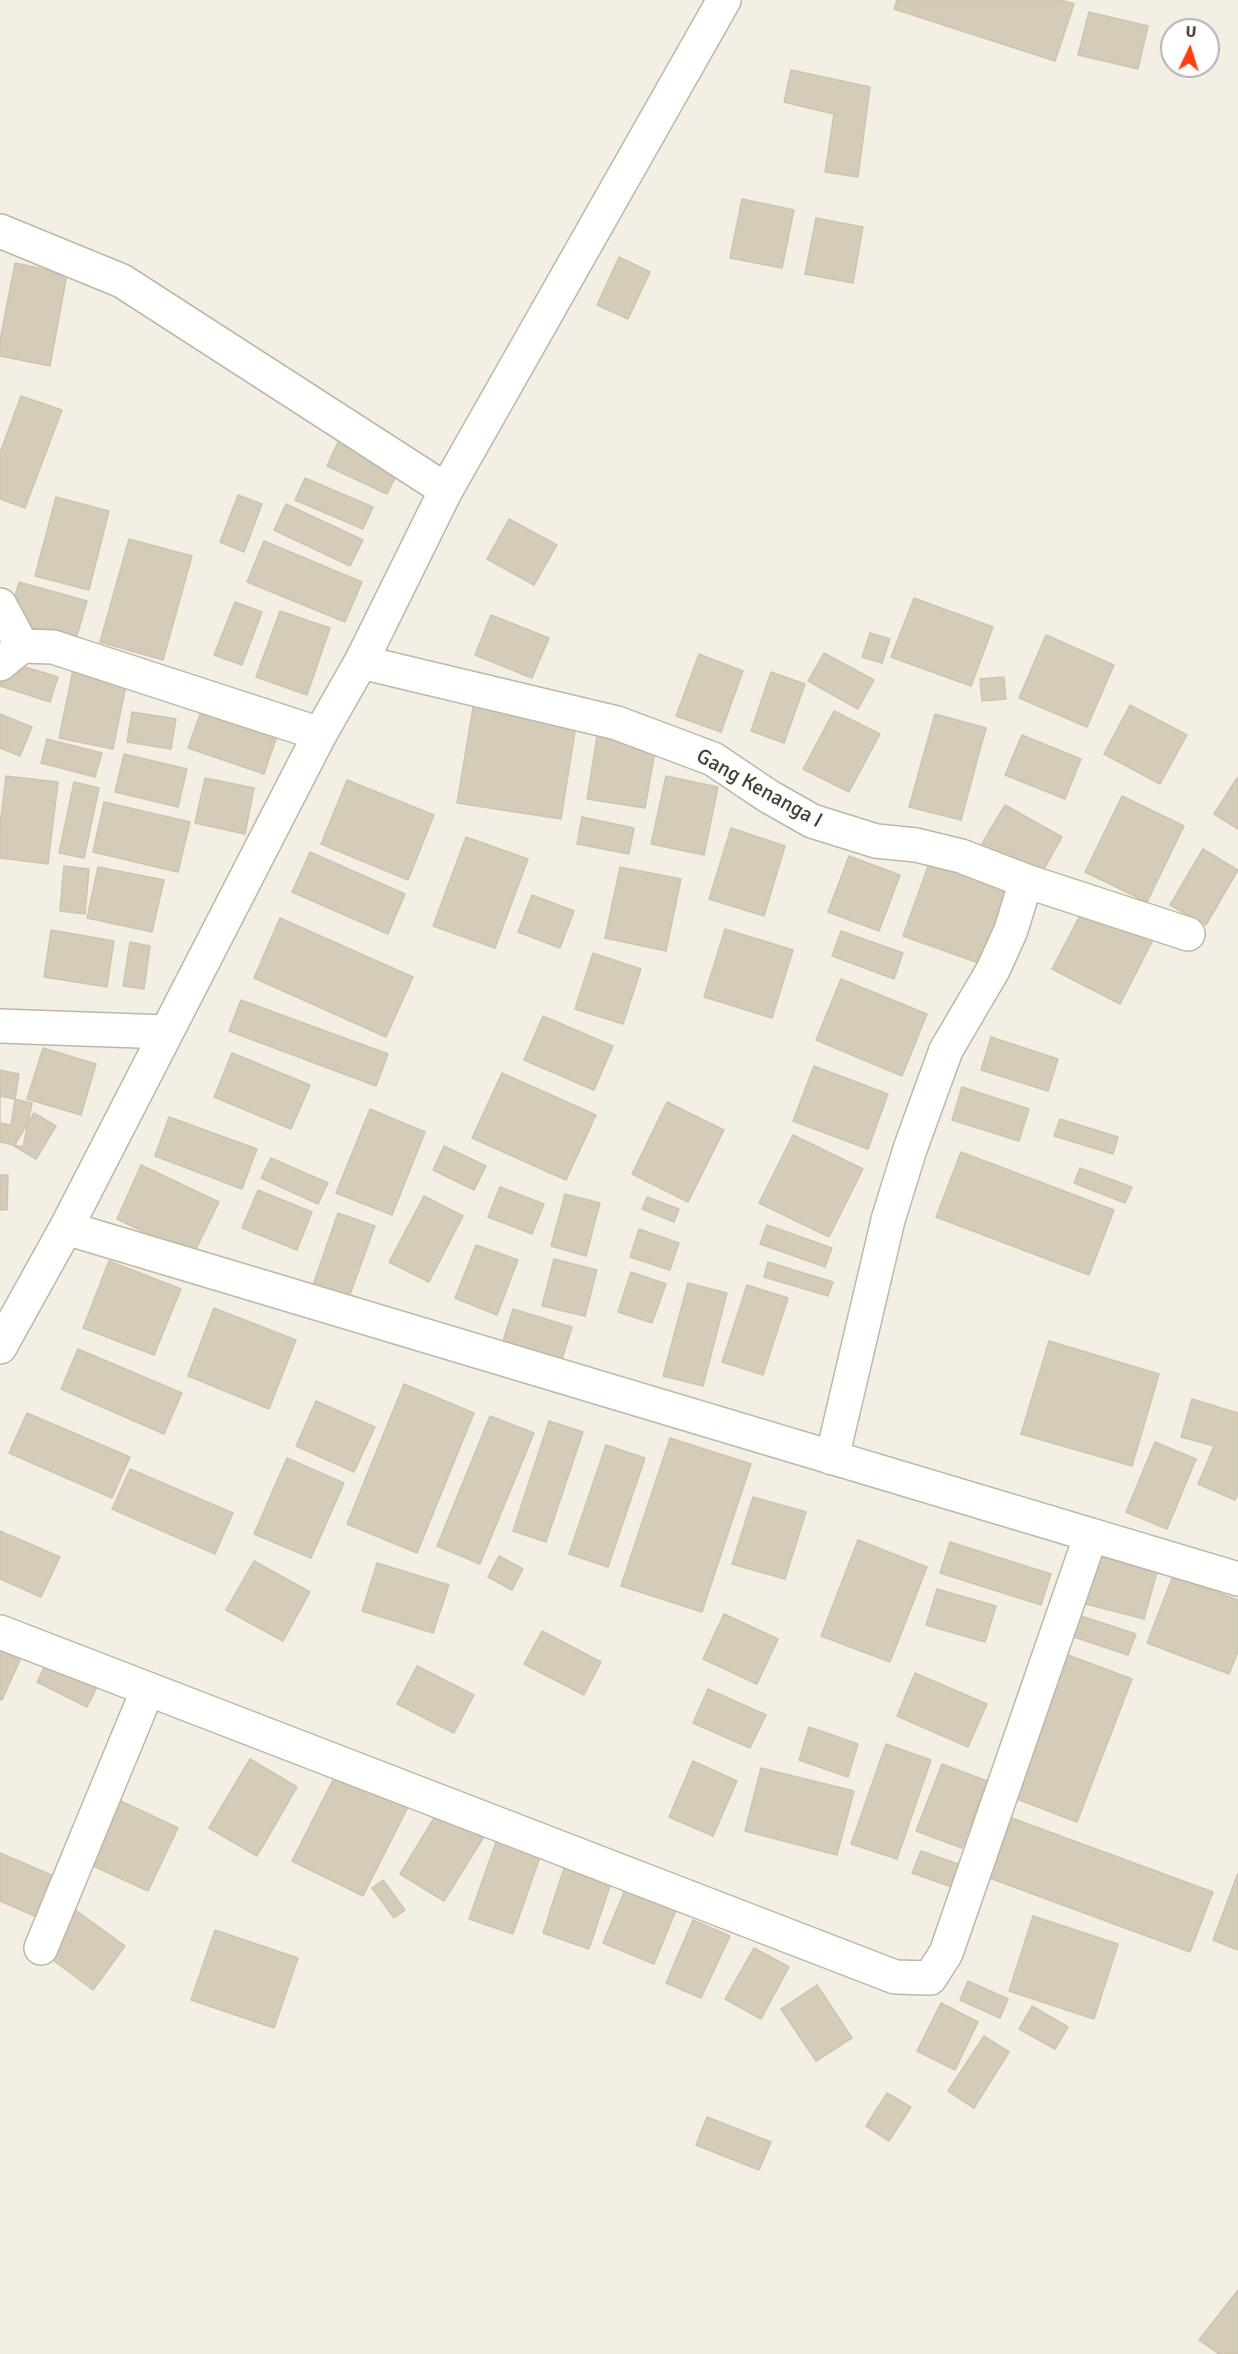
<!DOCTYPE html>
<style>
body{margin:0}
#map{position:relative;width:1238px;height:2354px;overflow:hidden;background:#f3efe4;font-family:Signika,sans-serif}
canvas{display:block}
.north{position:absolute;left:1160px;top:18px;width:60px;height:60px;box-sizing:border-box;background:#fff;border:2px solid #b5b2ad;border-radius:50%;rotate:4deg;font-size:16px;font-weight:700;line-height:24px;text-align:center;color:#453f33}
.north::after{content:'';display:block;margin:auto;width:21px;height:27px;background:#ff3e0f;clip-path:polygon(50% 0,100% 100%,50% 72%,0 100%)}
</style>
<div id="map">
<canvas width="1238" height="2354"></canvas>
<div class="north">U</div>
</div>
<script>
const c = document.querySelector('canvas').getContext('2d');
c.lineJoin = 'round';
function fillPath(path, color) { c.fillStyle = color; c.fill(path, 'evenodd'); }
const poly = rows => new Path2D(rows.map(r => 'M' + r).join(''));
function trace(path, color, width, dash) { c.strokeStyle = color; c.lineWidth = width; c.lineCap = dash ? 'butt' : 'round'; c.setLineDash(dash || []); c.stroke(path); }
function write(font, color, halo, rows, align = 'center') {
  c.font = font + ' Signika,sans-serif'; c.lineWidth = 5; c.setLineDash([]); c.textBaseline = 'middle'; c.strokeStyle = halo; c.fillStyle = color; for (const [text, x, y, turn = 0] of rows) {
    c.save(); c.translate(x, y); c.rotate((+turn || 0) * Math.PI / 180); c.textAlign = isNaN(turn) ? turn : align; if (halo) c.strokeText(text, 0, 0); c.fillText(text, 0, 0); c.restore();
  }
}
const building = poly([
 [897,0,1061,0,1074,4,1055,61,894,9,897,0],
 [1089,12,1148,26,1138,69,1078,55,1089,12],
 [791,70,870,87,858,177,825,172,834,114,784,102,791,70],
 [742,199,794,210,782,268,730,258,742,199],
 [816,218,863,227,853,283,805,274,816,218],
 [619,257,650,272,628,319,597,305,619,257],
 [15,263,67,274,50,366,0,356,0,341,15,263],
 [21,396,62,410,25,508,0,499,0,453,21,396],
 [339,440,400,468,387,494,327,466,339,440],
 [305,478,373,507,363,529,295,500,305,478],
 [238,495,262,504,244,552,220,542,238,495],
 [56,497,109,511,89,590,35,576,56,497],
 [286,504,363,540,350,566,274,530,286,504],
 [509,519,557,545,534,585,487,559,509,519],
 [129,539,192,556,163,660,100,642,129,539],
 [264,541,362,582,345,622,247,582,264,541],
 [19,582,87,601,76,639,8,621,19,582],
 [914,598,993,627,971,686,891,657,914,598],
 [235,602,262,612,242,665,214,655,235,602],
 [280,611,330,628,307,695,256,677,280,611],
 [491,615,549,638,532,678,475,655,491,615],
 [870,633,890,639,882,663,862,657,870,633],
 [1046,635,1114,665,1087,727,1019,698,1046,635],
 [824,653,874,680,858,709,808,681,824,653],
 [699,654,743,671,721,732,676,716,699,654],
 [5,661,58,677,50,702,0,686,0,677,5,661],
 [73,670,127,680,113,749,59,738,73,670],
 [771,672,805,684,784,743,751,731,771,672],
 [1004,677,1006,699,982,701,980,679,1004,677],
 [209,689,284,715,264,774,188,748,209,689],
 [474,702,577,719,561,819,457,803,474,702],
 [1130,705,1187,735,1160,784,1104,754,1130,705],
 [834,711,880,734,849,792,803,769,834,711],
 [132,712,176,719,171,749,127,742,132,712],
 [0,714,32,727,20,756,0,748,0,714],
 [935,714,986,728,961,820,909,807,935,714],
 [1022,735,1081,759,1065,799,1005,775,1022,735],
 [597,736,656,746,645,808,587,799,597,736],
 [47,739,102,753,95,777,41,763,47,739],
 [124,754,187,769,178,807,115,792,124,754],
 [6,776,58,782,48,864,0,858,0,825,6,776],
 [666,776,718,787,704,855,651,844,666,776],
 [205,778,254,788,245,834,195,823,205,778],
 [1237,778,1238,779,1238,829,1214,814,1237,778],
 [347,780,434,815,408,880,321,844,347,780],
 [74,782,99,788,84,858,59,853,74,782],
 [1122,796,1184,826,1147,902,1085,872,1122,796],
 [104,802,190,822,178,872,93,852,104,802],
 [1005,805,1062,837,1038,880,980,847,1005,805],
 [582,817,634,828,629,854,577,844,582,817],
 [731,828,785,846,764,916,709,899,731,828],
 [466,837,528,859,495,948,433,926,466,837],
 [1203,849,1238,870,1206,925,1170,905,1203,849],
 [310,852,405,894,388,934,292,892,310,852],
 [932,855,1013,883,984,965,903,936,932,855],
 [849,856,900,875,879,931,828,912,849,856],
 [64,866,89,869,85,914,60,911,64,866],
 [98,867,164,880,152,932,87,918,98,867],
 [620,867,681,879,666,951,605,938,620,867],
 [532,895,574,911,560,948,518,932,532,895],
 [1087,902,1155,936,1120,1004,1052,969,1087,902],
 [280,918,413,977,386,1037,254,978,280,918],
 [725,929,793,950,772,1018,704,997,725,929],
 [51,930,114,941,107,987,44,977,51,930],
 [841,931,903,953,894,979,832,956,841,931],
 [130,942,150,946,144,989,123,986,130,942],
 [593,953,641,969,623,1024,575,1009,593,953],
 [841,979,927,1014,902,1076,816,1040,841,979],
 [241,1000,388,1054,376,1086,229,1031,241,1000],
 [543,1016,613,1046,594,1090,524,1060,543,1016],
 [991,1037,1058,1059,1048,1091,981,1070,991,1037],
 [43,1048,96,1064,81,1115,27,1099,43,1048],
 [232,1053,310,1085,291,1129,214,1097,232,1053],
 [814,1066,888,1094,868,1149,793,1121,814,1066],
 [0,1070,19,1074,11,1125,0,1123,0,1070],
 [502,1073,596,1115,566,1180,472,1138,502,1073],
 [962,1087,1029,1109,1019,1141,952,1120,962,1087],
 [0,1096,32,1103,23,1147,0,1142,0,1096],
 [667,1102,724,1130,688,1202,632,1174,667,1102],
 [370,1109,425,1132,392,1215,336,1193,370,1109],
 [34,1113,56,1126,36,1159,14,1146,34,1113],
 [169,1117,257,1149,242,1189,155,1156,169,1117],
 [1060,1119,1118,1137,1113,1154,1054,1136,1060,1119],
 [793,1135,863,1169,829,1237,759,1203,793,1135],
 [444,1146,486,1166,474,1190,433,1170,444,1146],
 [961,1152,1114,1210,1089,1275,936,1217,961,1152],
 [271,1158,328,1183,318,1204,261,1178,271,1158],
 [141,1165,219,1202,193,1255,117,1219,141,1165],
 [1080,1168,1132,1187,1125,1203,1074,1183,1080,1168],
 [0,1175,8,1175,7,1210,0,1210,0,1175],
 [500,1187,544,1204,532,1234,488,1217,500,1187],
 [258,1190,312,1212,297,1250,242,1228,258,1190],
 [565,1194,600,1203,586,1256,551,1246,565,1194],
 [424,1196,463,1216,429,1282,389,1262,424,1196],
 [647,1197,679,1209,674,1222,642,1209,647,1197],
 [338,1213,375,1226,349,1297,313,1285,338,1213],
 [767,1225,832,1248,825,1267,760,1244,767,1225],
 [639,1229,679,1243,670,1270,630,1257,639,1229],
 [476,1245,518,1260,497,1315,455,1298,476,1245],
 [554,1259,597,1270,585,1316,542,1306,554,1259],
 [109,1261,181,1289,154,1355,83,1328,109,1261],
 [768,1262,833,1282,828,1296,764,1277,768,1262],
 [631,1272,666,1284,652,1323,618,1312,631,1272],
 [688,1283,727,1293,703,1386,663,1376,688,1283],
 [747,1285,788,1298,763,1375,722,1362,747,1285],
 [214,1308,296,1340,269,1409,188,1376,214,1308],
 [513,1309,572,1327,559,1369,500,1351,513,1309],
 [1049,1341,1159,1374,1132,1466,1021,1434,1049,1341],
 [78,1349,182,1393,164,1434,61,1389,78,1349],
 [404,1384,474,1413,417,1553,347,1524,404,1384],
 [1192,1399,1238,1413,1238,1493,1235,1500,1198,1484,1214,1446,1181,1437,1192,1399],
 [316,1401,375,1427,354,1472,296,1446,316,1401],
 [27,1413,130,1457,112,1498,9,1453,27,1413],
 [490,1416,534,1433,480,1564,437,1546,490,1416],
 [549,1421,583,1432,546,1542,513,1531,549,1421],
 [670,1438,751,1464,702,1612,621,1586,670,1438],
 [1155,1442,1196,1459,1167,1529,1126,1512,1155,1442],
 [606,1445,645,1458,608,1567,569,1554,606,1445],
 [287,1458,344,1483,311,1558,254,1534,287,1458],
 [130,1469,233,1513,215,1554,112,1509,130,1469],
 [753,1497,806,1512,785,1579,732,1564,753,1497],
 [0,1531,60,1557,41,1597,0,1579,0,1531],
 [858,1540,927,1567,890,1662,821,1636,858,1540],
 [950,1542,1051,1574,1041,1605,940,1573,950,1542],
 [499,1556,523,1569,512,1590,488,1577,499,1556],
 [1099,1556,1157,1572,1144,1619,1086,1604,1099,1556],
 [254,1561,310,1592,283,1641,226,1610,254,1561],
 [377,1563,449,1585,433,1633,362,1611,377,1563],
 [1173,1576,1238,1600,1238,1651,1229,1674,1147,1643,1173,1576],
 [937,1589,996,1606,985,1642,926,1625,937,1589],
 [1072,1613,1136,1634,1128,1655,1065,1634,1072,1613],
 [724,1614,778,1639,757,1684,703,1659,724,1614],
 [542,1631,601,1662,584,1695,524,1664,542,1631],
 [55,1646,105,1671,87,1707,37,1682,55,1646],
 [0,1651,20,1660,2,1700,0,1699,0,1651],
 [1068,1655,1132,1679,1077,1822,1014,1798,1068,1655],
 [417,1666,474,1695,454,1733,397,1704,417,1666],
 [915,1673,987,1704,968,1747,897,1716,915,1673],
 [708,1689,766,1715,750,1748,693,1723,708,1689],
 [809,1727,858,1744,848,1777,799,1760,809,1727],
 [886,1744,931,1760,897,1859,851,1844,886,1744],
 [250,1759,297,1787,257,1856,209,1828,250,1759],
 [693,1761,737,1781,713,1836,669,1817,693,1761],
 [942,1764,987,1781,962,1848,916,1831,942,1764],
 [761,1768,854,1791,837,1855,745,1831,761,1768],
 [337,1772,408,1807,363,1896,292,1861,337,1772],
 [121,1801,178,1828,148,1891,91,1865,121,1801],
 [439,1810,483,1838,444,1901,400,1874,439,1810],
 [1006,1816,1213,1892,1190,1952,984,1876,1006,1816],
 [496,1842,540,1857,513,1934,469,1919,496,1842],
 [921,1851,964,1866,955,1888,912,1873,921,1851],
 [0,1853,63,1880,46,1921,0,1901,0,1853],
 [568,1856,615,1871,589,1949,543,1933,568,1856],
 [1238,1873,1238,1950,1213,1940,1238,1873],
 [383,1880,405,1910,394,1918,372,1888,383,1880],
 [626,1887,677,1908,654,1964,603,1943,626,1887],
 [74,1909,125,1946,93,1990,42,1952,74,1909],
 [1033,1916,1118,1944,1094,2019,1009,1991,1033,1916],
 [693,1920,730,1936,701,1998,666,1983,693,1920],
 [215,1930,298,1958,274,2028,191,2000,215,1930],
 [754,1948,789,1967,761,2019,725,1999,754,1948],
 [968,1981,1008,1999,1000,2018,960,2000,968,1981],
 [817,1985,852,2038,816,2061,781,2009,817,1985],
 [941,2003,978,2022,955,2070,917,2051,941,2003],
 [1032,2006,1068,2027,1055,2049,1019,2029,1032,2006],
 [984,2036,1009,2052,974,2108,948,2091,984,2036],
 [887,2093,911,2107,889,2141,866,2126,887,2093],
 [707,2117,771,2142,759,2170,696,2145,707,2117],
 [1238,2290,1238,2354,1219,2354,1199,2340,1238,2290]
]);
fillPath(building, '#d5cbb9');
trace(building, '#d0c4ac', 1.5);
const minor = poly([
 [0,231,122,281,446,490],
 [0,605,22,646],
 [361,662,617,723,713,759,768,796,812,821,876,841,916,845,961,856,1026,881,1188,934],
 [0,664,22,646,53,647,320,734],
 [0,1026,166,1032],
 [66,1228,1238,1579],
 [832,1458,888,1220,910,1149,946,1050,993,970,1011,930,1026,881],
 [0,1632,895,1977,930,1978,946,1953,1091,1535],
 [41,1948,148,1689]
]);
const tertiary = poly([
 [0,1347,66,1228,320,734,361,662,446,490,724,0]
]);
trace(minor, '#bfb7a6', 36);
trace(tertiary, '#bfb7a6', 36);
trace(minor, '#fff', 33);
trace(tertiary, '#fff', 33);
write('21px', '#453f33', '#fff', [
 ["Gang Kenanga I",759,789,29]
]);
</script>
